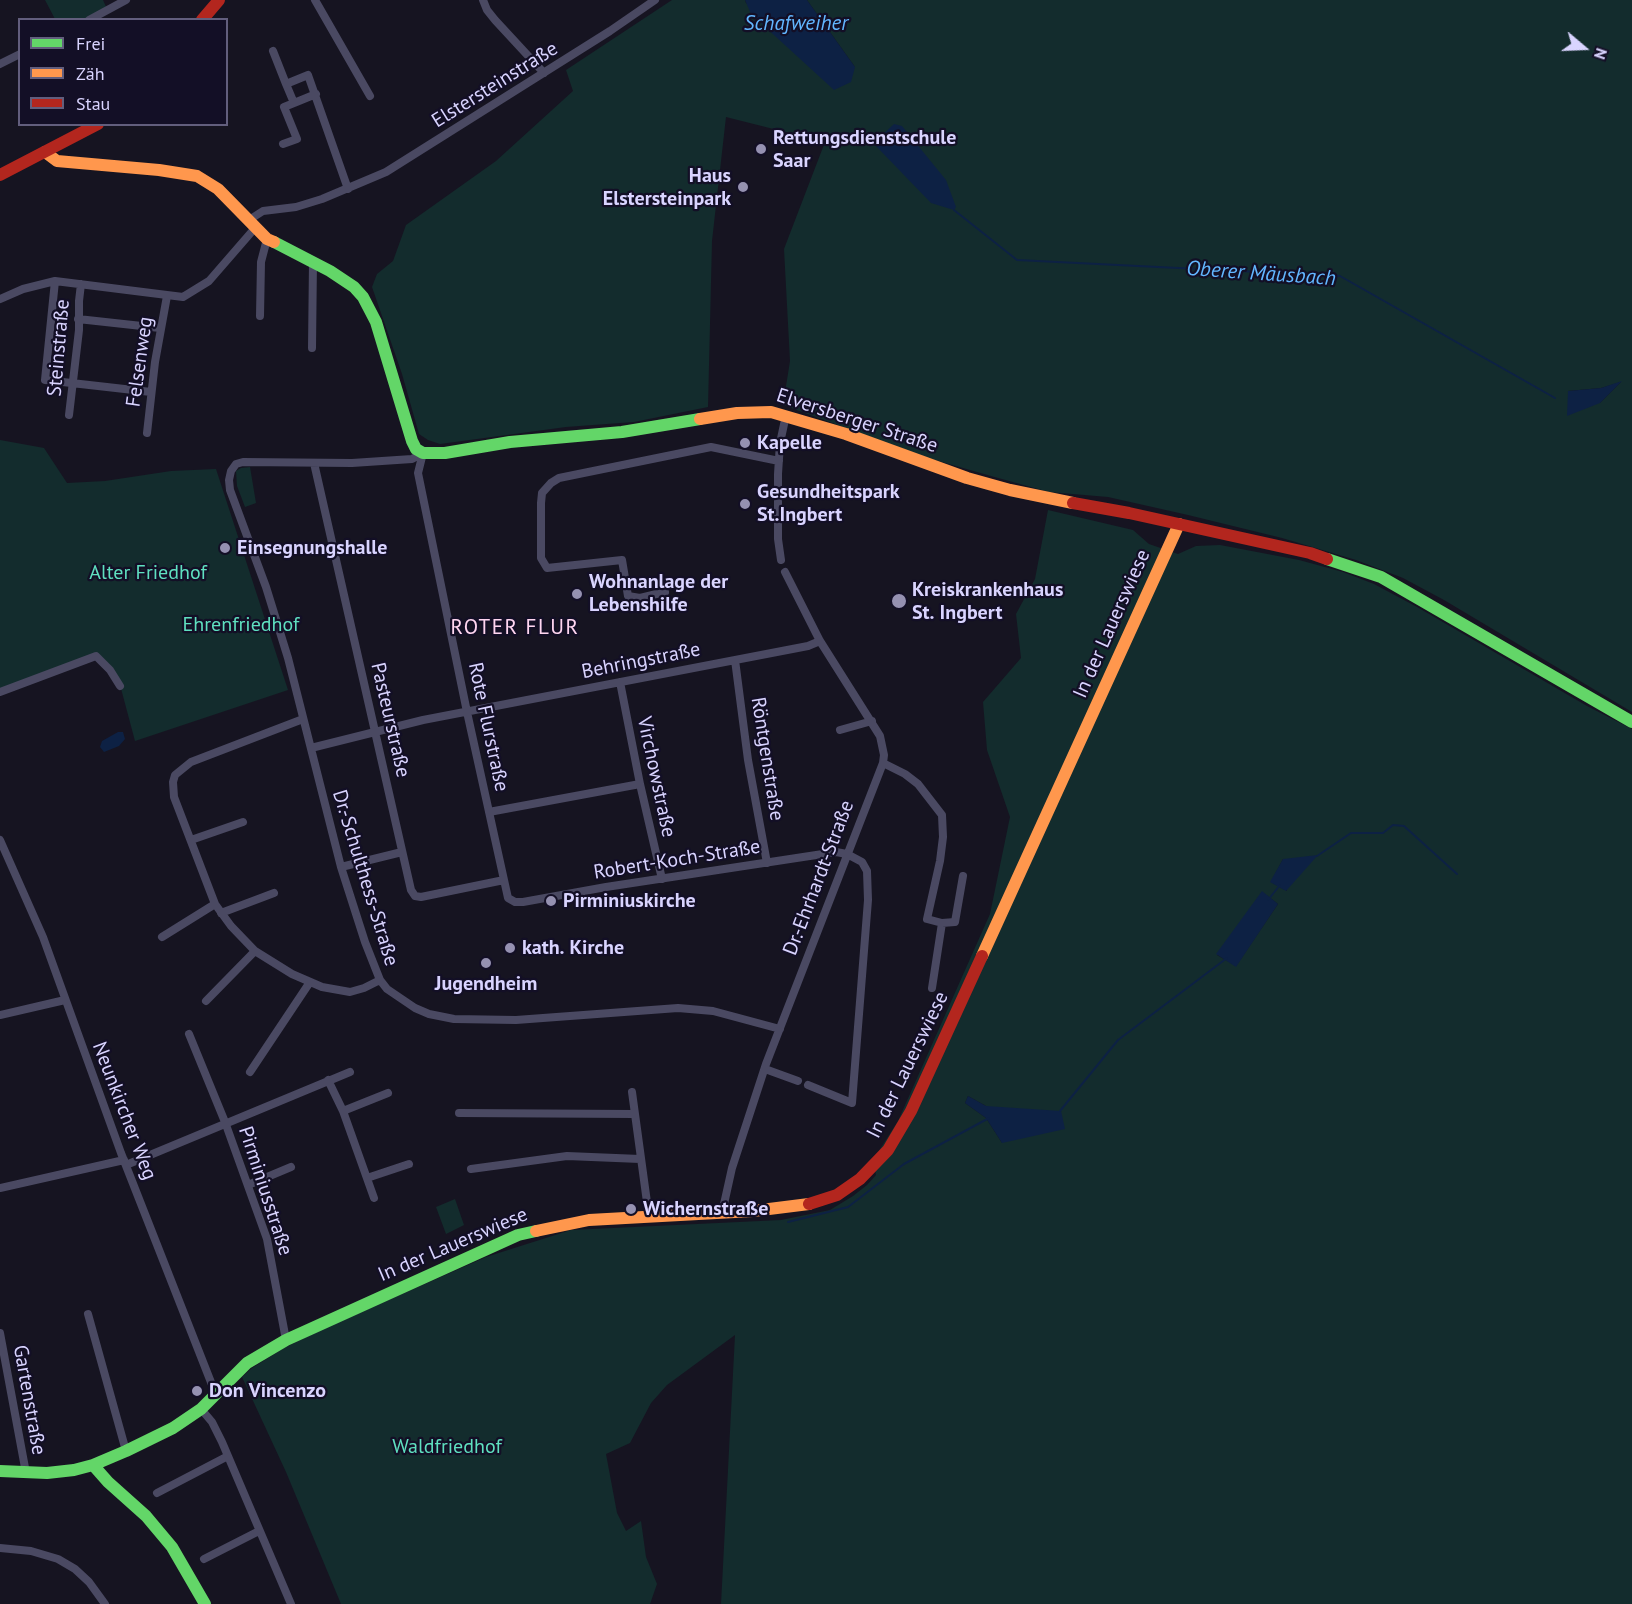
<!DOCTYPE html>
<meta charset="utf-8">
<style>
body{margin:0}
#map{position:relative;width:1632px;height:1604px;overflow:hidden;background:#161421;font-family:"PT Sans",sans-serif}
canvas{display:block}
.legend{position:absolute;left:18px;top:18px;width:210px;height:108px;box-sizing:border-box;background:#130f26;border:2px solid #625e7d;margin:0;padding:8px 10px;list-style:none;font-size:18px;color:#d9d4ff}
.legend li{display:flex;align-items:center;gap:12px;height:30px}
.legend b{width:30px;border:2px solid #625e7d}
.north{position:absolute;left:1554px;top:18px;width:60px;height:60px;-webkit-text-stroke:4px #130f26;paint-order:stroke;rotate:109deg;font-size:16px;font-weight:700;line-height:24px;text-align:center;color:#d9d4ff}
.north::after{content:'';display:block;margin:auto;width:21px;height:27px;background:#d9d4ff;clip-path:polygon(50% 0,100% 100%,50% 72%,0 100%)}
</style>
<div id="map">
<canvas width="1632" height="1604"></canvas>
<ul class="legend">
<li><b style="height:8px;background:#63d668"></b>Frei</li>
<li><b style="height:8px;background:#ff974d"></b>Zäh</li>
<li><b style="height:8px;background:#b3261e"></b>Stau</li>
</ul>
<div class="north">N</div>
</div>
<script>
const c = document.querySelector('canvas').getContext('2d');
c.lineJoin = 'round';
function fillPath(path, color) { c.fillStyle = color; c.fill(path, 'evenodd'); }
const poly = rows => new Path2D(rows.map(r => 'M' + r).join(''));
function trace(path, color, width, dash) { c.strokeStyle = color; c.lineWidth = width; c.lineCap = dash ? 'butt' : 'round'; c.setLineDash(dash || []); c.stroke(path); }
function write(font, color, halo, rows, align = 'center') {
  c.font = font + ' "PT Sans",sans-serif'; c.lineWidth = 4.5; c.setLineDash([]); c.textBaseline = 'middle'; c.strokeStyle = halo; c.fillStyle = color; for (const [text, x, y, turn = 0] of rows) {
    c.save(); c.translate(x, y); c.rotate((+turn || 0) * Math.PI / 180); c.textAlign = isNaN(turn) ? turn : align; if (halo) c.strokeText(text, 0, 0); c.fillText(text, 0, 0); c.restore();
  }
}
fillPath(poly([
 [45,0,103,0,107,9,85,19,55,19],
 [672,0,745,0,746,3,855,67,807,0,1632,0,1632,712,1444,600,1403,578,1356,560,1282,538,1188,515,1108,497,1049,492,991,476,928,458,783,405,790,361,784,249,825,142,726,117,712,241,708,407,634,422,566,427,440,444,428,440,419,434,402,374,372,287,377,274,393,261,406,225,496,161,573,91,566,70],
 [1621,382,1600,403,1568,391,1601,388],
 [0,440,44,448,67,483,105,481,171,471,216,469,288,690,135,741,119,681,97,656,0,689],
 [250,467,256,503,245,507,237,486,236,471,241,468],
 [1048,510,1133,530,1149,544,1178,554,1196,546,1220,545,1299,560,1343,572,1374,584,1417,607,1587,706,1632,729,1632,1604,721,1604,735,1335,667,1385,651,1403,630,1443,606,1454,617,1513,626,1531,641,1521,646,1557,657,1584,650,1604,341,1604,286,1472,242,1377,252,1368,284,1348,325,1328,486,1257,571,1230,781,1220,830,1210,853,1196,867,1185,876,1175,873,1160,898,1121,990,914,1010,817,987,750,983,702,1021,658,1016,614,1035,579],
 [1283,859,1287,891,1271,882],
 [1262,892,1278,904,1236,966,1217,955],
 [968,1096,986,1106,1002,1143,986,1118,965,1103],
 [455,1199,464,1225,446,1234,436,1207]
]), '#132c2d');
fillPath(poly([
 [745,0,807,0,855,67,851,82,834,90,751,14],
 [894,124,902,126,946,180,956,207,954,210,931,203,875,145,878,139],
 [1622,381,1600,403,1567,416,1568,391,1601,388],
 [118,732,123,732,125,739,119,746,104,752,100,747,102,741],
 [1318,855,1286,891,1270,882,1283,859],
 [1262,891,1278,904,1236,967,1216,954],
 [968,1096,986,1106,1061,1111,1065,1129,1002,1143,986,1118,965,1103]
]), '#0d2144');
trace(poly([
 [954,210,1017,260,1340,276,1555,398],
 [1317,856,1351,833,1383,833,1393,825,1404,826,1457,874],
 [1268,900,1280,885],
 [1060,1111,1118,1040,1227,958],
 [788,1222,848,1207,904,1164,989,1118]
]), '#0d2144', 2);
trace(poly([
 [315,0,370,96],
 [483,0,487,10,495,20,544,73],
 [89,20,126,0],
 [273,51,286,84,308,75,348,189],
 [0,64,20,54],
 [286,84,294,103,316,94],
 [283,144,297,139,284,107,294,103],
 [249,220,263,211,296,207,322,199,386,172,610,31,655,0],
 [55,281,45,380,151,392],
 [0,299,23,289,55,281,183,297,209,281,255,228],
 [260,316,261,262,267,239],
 [78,319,160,328],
 [312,348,313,261],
 [69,415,79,330,79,301,81,284],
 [147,433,155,362,167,296],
 [423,453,412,459,352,463,243,462,236,464,231,471,229,480,230,490,266,587,288,658,341,867,365,942,380,980,387,989,415,1008,429,1014,454,1019,516,1020,678,1008,713,1011,780,1029],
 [423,453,418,473,467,712,508,898,515,902,523,902,606,887,836,852,847,854,862,862,867,871,868,900,852,1103,808,1085],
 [314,463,411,890,415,896,421,897,504,880],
 [781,560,778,539,778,474,780,443,786,415],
 [665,592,640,598,628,596,622,560,547,568,541,558,541,503,542,493,551,483,559,478,711,447,779,461],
 [735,660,748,760,767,863],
 [620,682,640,784,662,879],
 [0,692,96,656,110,670,120,686],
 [303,719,191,762,175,775,173,782,174,797,215,904,231,926,255,951,292,974,322,987,350,992,364,988,380,980],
 [840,730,872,721],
 [311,748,423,720,808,646,820,641],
 [883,763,905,774,918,784,942,815,943,837,940,861,927,919,942,923,955,922,963,876],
 [489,812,640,784],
 [0,840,43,937,121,1153,216,1395],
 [191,840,243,822],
 [341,867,402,852],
 [221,913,274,893],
 [162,937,215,904],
 [932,988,942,923],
 [206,1001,255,951],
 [0,1015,65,1000],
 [189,1034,225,1122,267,1239,286,1340],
 [765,1069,798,1081],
 [250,1072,310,982],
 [328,1080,343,1111,374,1198],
 [632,1092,649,1217],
 [343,1111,388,1093],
 [459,1113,634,1114],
 [126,1165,350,1072],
 [471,1169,567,1156,640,1159],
 [367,1178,409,1164],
 [248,1185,291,1167],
 [0,1188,124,1160],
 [722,1213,732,1168,766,1064,883,763,884,755,880,736,820,641,785,572],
 [88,1314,126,1451],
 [0,1333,26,1473],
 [201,1409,212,1422,222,1442,291,1604],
 [157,1493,228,1456],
 [0,1548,31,1551,58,1559,75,1569,89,1582,105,1604],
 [204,1559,259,1531]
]), '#4a4962', 8);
trace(poly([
 [274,242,330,271,354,287,363,297,376,322,412,441,416,449,423,453,445,453,510,442,622,432,700,419],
 [1327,559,1381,577,1632,722],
 [93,1465,108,1482,146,1516,172,1547,205,1604],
 [0,1471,47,1473,74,1470,93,1465,126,1451,173,1428,201,1409,247,1363,286,1340,518,1235,536,1231]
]), '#63d668', 12);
trace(poly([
 [45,152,57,161,159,170,197,176,218,189,267,239,274,242],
 [700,419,737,413,771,412,846,434,967,478,1010,490,1073,503],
 [982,956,1179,524],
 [536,1231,589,1220,753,1211,809,1204]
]), '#ff974d', 12);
trace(poly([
 [202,20,219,0],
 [0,175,98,124],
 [1073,503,1129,513,1310,553,1327,559],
 [809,1204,837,1195,860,1179,888,1150,911,1111,982,956]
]), '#b3261e', 12);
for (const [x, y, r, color] of [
 [761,149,6,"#9591b1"],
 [743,187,6,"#9591b1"],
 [745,443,6,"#9591b1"],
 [745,504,6,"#9591b1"],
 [225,548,6,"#9591b1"],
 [577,594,6,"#9591b1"],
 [899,601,8,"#9591b1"],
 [551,901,6,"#9591b1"],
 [510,948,6,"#9591b1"],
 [486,963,6,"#9591b1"],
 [631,1209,6,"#9591b1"],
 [197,1391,6,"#9591b1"]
]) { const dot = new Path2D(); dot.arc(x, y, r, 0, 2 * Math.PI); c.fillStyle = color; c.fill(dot); trace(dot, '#130f26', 2); }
write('20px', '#d9d4ff', '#130f26', [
 ["Elstersteinstraße",495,85,-32],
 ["Steinstraße",59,348,-85],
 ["Felsenweg",140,362,-82],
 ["Elversberger Straße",857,421,18],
 ["In der Lauerswiese",1112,624,-66],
 ["Behringstraße",641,661,-11],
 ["Pasteurstraße",390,720,77],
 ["Rote Flurstraße",488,727,78],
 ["Röntgenstraße",767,759,81],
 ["Virchowstraße",656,777,78],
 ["Robert-Koch-Straße",677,860,-9],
 ["Dr.-Schulthess-Straße",365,878,73],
 ["Dr.-Ehrhardt-Straße",819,878,-69],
 ["In der Lauerswiese",908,1065,-64],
 ["Neunkircher Weg",124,1111,69],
 ["Pirminiusstraße",265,1191,72],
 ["In der Lauerswiese",453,1245,-23],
 ["Gartenstraße",29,1400,80]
]);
write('bold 20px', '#d9d4ff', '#130f26', [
 ["Rettungsdienstschule",773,138],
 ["Saar",773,161],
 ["Haus",731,176,"right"],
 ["Elstersteinpark",731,199,"right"],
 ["Kapelle",757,443],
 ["Gesundheitspark",757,492],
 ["St.Ingbert",757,515],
 ["Einsegnungshalle",237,548],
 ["Wohnanlage der",589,582],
 ["Lebenshilfe",589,605],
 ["Kreiskrankenhaus",912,590],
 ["St. Ingbert",912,613],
 ["Pirminiuskirche",563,901],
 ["kath. Kirche",522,948],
 ["Jugendheim",486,984,"center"],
 ["Wichernstraße",643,1209],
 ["Don Vincenzo",209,1391]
], 'left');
write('20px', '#5fe0c0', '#130f26', [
 ["Alter Friedhof",148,573],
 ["Ehrenfriedhof",241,625],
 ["Waldfriedhof",447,1447]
]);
write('italic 21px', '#62b6ff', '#130f26', [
 ["Schafweiher",796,24],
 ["Oberer Mäusbach",1261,274,4]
]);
c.letterSpacing = '1.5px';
write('21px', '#ffd6f0', '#130f26', [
 ["ROTER FLUR",515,628]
]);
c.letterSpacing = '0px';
</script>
